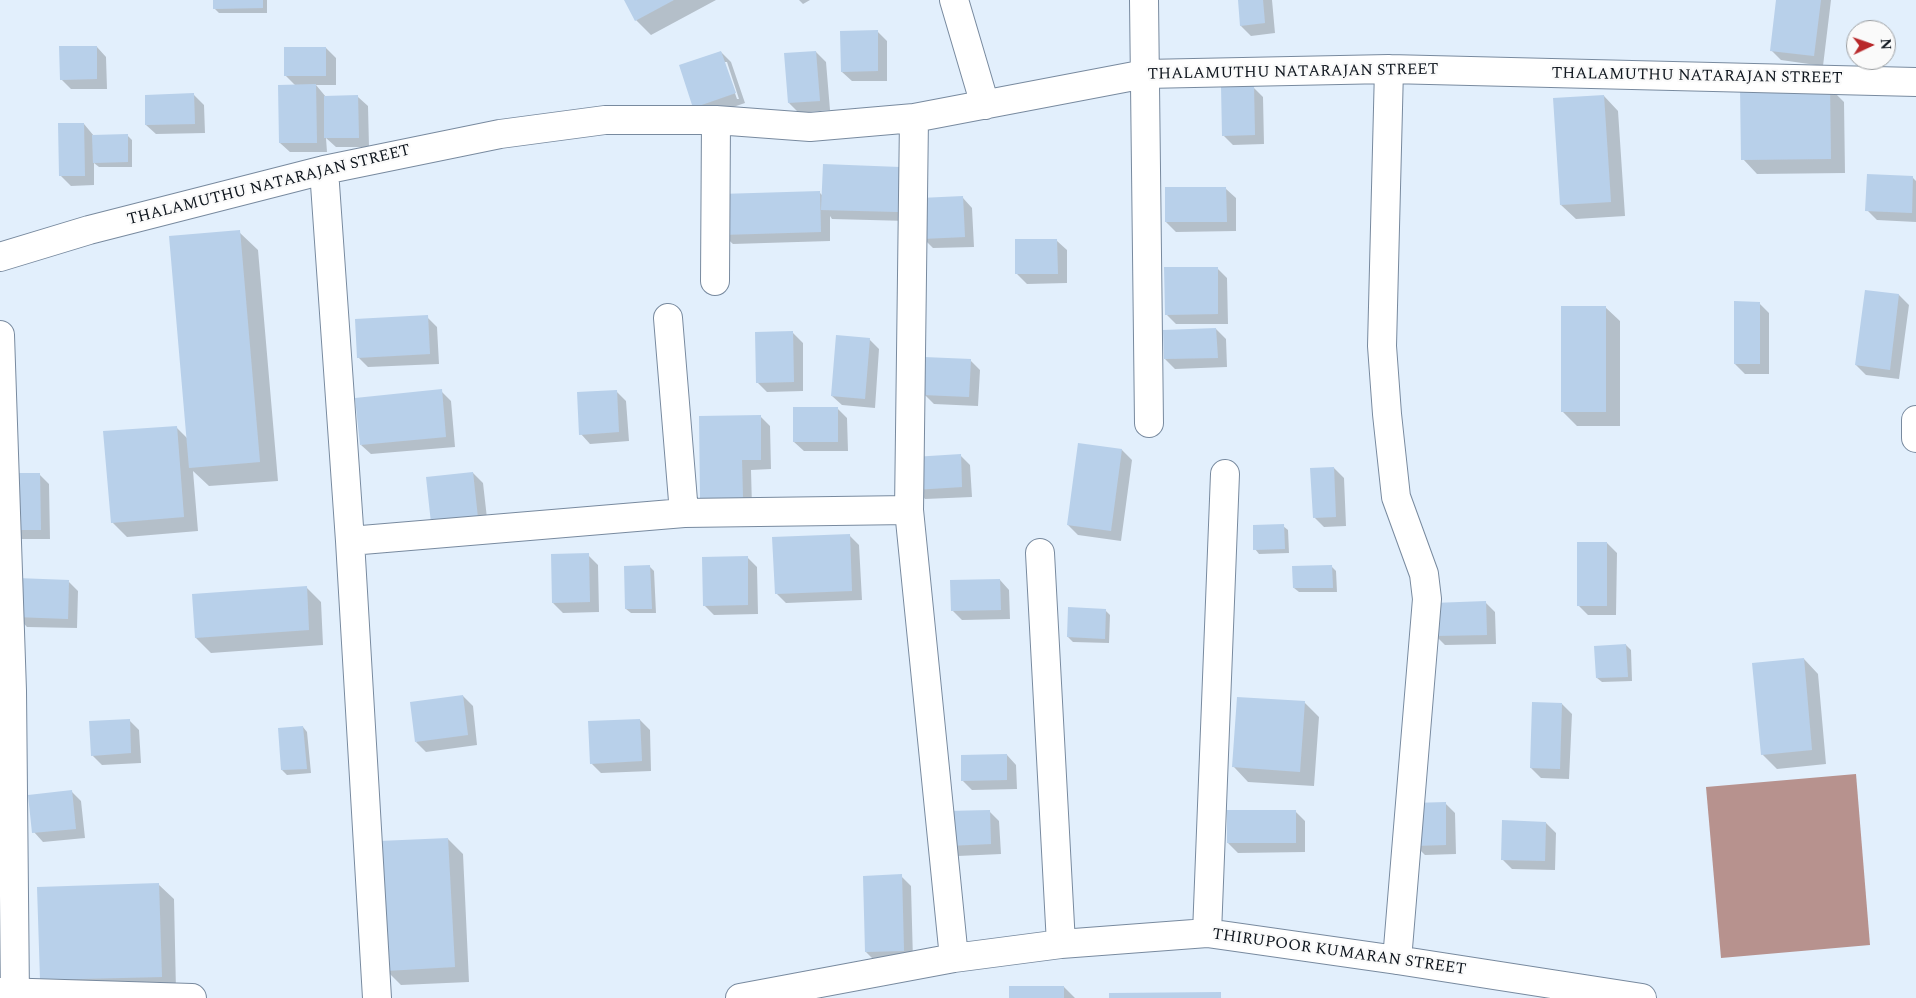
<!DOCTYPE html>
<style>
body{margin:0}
#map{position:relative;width:1916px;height:998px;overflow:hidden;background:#e2effc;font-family:Spectral,serif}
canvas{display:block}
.north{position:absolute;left:1846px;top:20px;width:50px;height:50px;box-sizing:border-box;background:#fafafa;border:1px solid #9c9fa2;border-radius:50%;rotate:87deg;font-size:14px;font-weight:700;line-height:20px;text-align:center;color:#0f161e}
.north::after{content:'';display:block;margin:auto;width:18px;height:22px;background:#b8282a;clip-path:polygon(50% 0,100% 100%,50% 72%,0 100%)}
</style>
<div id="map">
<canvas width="1916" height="998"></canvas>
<div class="north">N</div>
</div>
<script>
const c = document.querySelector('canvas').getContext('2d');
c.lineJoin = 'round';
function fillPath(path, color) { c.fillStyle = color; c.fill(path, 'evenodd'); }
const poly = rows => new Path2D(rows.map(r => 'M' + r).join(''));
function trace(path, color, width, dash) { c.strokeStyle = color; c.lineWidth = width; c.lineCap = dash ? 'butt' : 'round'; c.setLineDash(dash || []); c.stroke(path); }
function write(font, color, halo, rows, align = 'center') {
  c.font = font + ' Spectral,serif'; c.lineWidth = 4.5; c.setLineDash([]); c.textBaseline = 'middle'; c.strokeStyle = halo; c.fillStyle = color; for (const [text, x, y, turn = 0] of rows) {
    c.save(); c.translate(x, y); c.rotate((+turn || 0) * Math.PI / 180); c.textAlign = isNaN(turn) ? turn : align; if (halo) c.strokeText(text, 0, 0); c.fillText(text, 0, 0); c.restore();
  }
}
fillPath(poly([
 [1856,774,1870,945,1721,958,1706,787]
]), '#b7928e');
fillPath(poly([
 [214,0,267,0,267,13,219,13,214,8],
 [625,0,716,0,651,35,636,20],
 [799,0,810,0,803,4],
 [1239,0,1272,0,1275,33,1251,36,1241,26],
 [1777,0,1831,0,1823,66,1781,60,1771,50],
 [877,31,887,41,887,81,852,81,842,72],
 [97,47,106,57,107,89,71,89,61,79],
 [326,48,336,58,336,85,316,85,326,97,358,97,368,106,369,147,336,147,326,138,327,152,290,152,280,143,296,86,285,75],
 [721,52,731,62,745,103,704,117,694,107],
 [724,62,727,62,739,99,737,99],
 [816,52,826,62,830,110,799,113,789,103],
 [1253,87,1263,97,1264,144,1233,145,1223,135],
 [1829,87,1844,102,1845,173,1757,174,1743,159],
 [194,95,204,105,205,133,156,134,146,125],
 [1604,96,1618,111,1625,216,1576,219,1561,205],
 [84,124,94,136,127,135,132,140,132,167,99,167,94,163,94,185,71,186,61,176],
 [899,168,908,221,832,219,830,216,830,241,733,244,723,235,819,192,823,196],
 [1912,177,1916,181,1916,222,1877,220,1867,210],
 [1226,189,1236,198,1236,231,1176,232,1166,222],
 [963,198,972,208,974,247,933,248,923,238],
 [239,232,258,250,278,481,209,486,193,471,198,531,127,537,112,522,176,427,187,438],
 [1057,241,1067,250,1067,283,1027,284,1017,274],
 [1217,268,1227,278,1228,324,1176,324,1167,315],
 [1866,291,1899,295,1909,305,1899,379,1866,375,1856,365],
 [1759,303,1769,313,1769,374,1745,374,1735,364],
 [1605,307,1620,321,1620,426,1577,426,1563,412],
 [427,317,437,327,439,364,368,367,358,357],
 [1216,329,1226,339,1227,367,1175,369,1165,359],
 [793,333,803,343,803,391,767,392,757,382],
 [869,339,879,349,875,408,842,405,832,396],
 [970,360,980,370,978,406,934,404,924,394],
 [441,391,451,401,455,447,371,454,361,445],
 [616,391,626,401,629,441,590,444,581,434],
 [837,408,847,418,848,451,804,451,794,442],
 [760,416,770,426,771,469,751,470,752,507,711,508,702,498],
 [1079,444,1122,450,1132,460,1121,541,1078,535,1068,525],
 [960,455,970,465,972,497,925,499,916,489],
 [1334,468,1344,478,1346,526,1324,527,1314,517],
 [473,473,483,483,488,527,443,533],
 [39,474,49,484,50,539,21,539,11,529],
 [1283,526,1288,530,1289,553,1259,554,1255,549],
 [849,535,859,545,862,600,786,603,776,593],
 [1607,543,1617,553,1616,615,1588,615,1578,605],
 [588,555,598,565,599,612,563,613,553,603],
 [747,557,757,567,758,614,714,615,704,605],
 [650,567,654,571,656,613,631,613,626,609],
 [1332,567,1336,571,1337,592,1299,592,1294,588],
 [1000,580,1009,590,1010,619,962,620,952,610],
 [68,581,78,591,77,628,27,627,18,617],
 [306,587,321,602,323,645,211,653,196,638,193,595],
 [1485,602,1495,612,1496,644,1445,645,1435,635],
 [1105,610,1110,615,1109,643,1073,642,1068,637],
 [1626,645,1631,650,1632,681,1602,682,1597,678],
 [1804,659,1818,674,1826,764,1777,769,1762,754],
 [463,696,473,706,477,745,426,752,416,742],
 [1304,702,1319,717,1314,786,1248,782,1234,767],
 [1562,704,1572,714,1569,779,1541,778,1531,768],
 [129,720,139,730,141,763,102,765,92,755],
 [640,720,650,730,651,771,601,773,591,763],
 [303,727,307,732,311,773,287,775,282,770],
 [1007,755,1016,765,1017,789,972,790,962,780],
 [72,792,81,801,85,838,43,842,34,832],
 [1445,803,1455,813,1456,854,1425,855,1415,845],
 [989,811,999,821,1001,854,958,856,949,846],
 [1295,811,1305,821,1305,852,1238,853,1228,843],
 [1546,823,1556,833,1555,870,1512,869,1502,859],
 [448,839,463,854,469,982,401,985,387,971],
 [901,876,911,886,913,961,876,962,866,952],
 [159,885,174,899,176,991,41,979],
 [1064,987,1075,998,1010,998]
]), '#0003');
fillPath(poly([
 [213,0,263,0,263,8,213,9],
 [624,0,674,0,635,21],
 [1238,0,1263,0,1265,23,1240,26],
 [1776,0,1821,0,1814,56,1770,51],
 [878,30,878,71,841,72,840,31],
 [59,46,97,46,97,79,60,80],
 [284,47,326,47,326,76,284,76],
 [721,51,736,93,693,108,679,65],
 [816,51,820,101,788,103,784,53],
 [316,84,317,143,279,143,278,85],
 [1221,86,1254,86,1255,135,1222,136],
 [1830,86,1831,159,1741,160,1740,87],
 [194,93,195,124,145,125,145,95],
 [358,95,359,138,324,138,324,96],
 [1604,95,1611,202,1560,205,1553,98],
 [58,123,84,123,85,176,59,176],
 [128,134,128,162,93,163,92,135],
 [823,164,900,167,898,212,821,210],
 [1867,174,1913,176,1912,213,1865,211],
 [1165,187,1226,187,1227,222,1165,222],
 [820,191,821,232,721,235,720,194],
 [963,196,965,237,922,239,920,198],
 [240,230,260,462,189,468,169,236],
 [1015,239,1057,239,1058,274,1015,274],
 [1164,267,1218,267,1218,314,1165,315],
 [1865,290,1899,294,1890,370,1855,365],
 [1734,301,1760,302,1760,364,1734,364],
 [1561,306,1606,306,1606,412,1561,412],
 [428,315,430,354,357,358,355,319],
 [1216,328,1218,358,1164,359,1163,330],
 [793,331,794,382,756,383,755,332],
 [836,335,870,338,865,399,831,396],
 [924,357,971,359,969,397,923,395],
 [442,389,446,437,360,445,355,398],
 [617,390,619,432,579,435,577,392],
 [793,407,838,407,838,442,793,442],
 [761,415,761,460,742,460,743,498,700,499,699,416],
 [177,426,184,517,111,523,103,431],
 [1078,443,1122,449,1111,531,1067,525],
 [961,454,962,487,914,490,913,457],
 [1334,467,1336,517,1313,518,1310,468],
 [473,472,478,518,431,523,426,477],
 [9,473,40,473,41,530,10,530],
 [1284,524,1285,549,1253,550,1253,525],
 [850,534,852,591,775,594,772,537],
 [1577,542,1607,542,1607,606,1577,606],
 [589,553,590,602,552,603,551,554],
 [748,556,748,605,703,606,702,557],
 [650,565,652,609,625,609,624,566],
 [1332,565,1333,588,1293,588,1292,566],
 [17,578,69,580,68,619,16,617],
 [1000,579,1001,610,951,611,950,580],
 [307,586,309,630,195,638,192,594],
 [1486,601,1487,635,1434,636,1433,603],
 [1068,607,1106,609,1105,639,1067,637],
 [1626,644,1628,677,1596,678,1594,646],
 [1804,658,1812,750,1761,755,1752,663],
 [463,695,468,735,415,742,410,702],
 [1237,697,1305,701,1300,772,1232,767],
 [1532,702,1562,703,1560,769,1530,768],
 [130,719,131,753,91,756,89,721],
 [640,719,642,761,590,764,588,721],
 [303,726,307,769,281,770,278,728],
 [1007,754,1007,780,961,781,961,755],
 [72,790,76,829,32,833,28,795],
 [1446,802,1446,845,1413,846,1412,803],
 [990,810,991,844,947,846,946,811],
 [1227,810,1296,810,1296,843,1227,843],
 [1502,820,1546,822,1545,861,1501,860],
 [448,838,455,967,386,971,379,841],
 [902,874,904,951,865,952,863,876],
 [159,883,162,977,40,980,37,887],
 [1009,986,1064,986,1064,998,1009,998],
 [1221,992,1221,998,1109,998,1109,993]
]), '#b8d0ea');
const minor = poly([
 [954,0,985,105],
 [1144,0,1149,423],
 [1389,69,1382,346,1387,414,1396,497,1424,574,1427,599,1397,960],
 [914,118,909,510,954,958],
 [324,170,350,541,377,998],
 [0,257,89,230,324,170,500,134,605,120,716,120,810,127,914,118,1145,74,1389,69,1916,82],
 [715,281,716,120],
 [668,318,684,513],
 [350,541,684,513,909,510],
 [1040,553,1061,944],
 [1207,933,1225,474],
 [0,992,192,998],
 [740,998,954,958,1061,944,1207,933,1397,960,1642,998]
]);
const tertiary = poly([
 [0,335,12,691,15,998],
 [1916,420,1916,438]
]);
trace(minor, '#788a9f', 30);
trace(tertiary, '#788a9f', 30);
trace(minor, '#fff', 28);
trace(tertiary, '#fff', 28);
write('16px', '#0f161e', '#fafafa', [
 ["THALAMUTHU NATARAJAN STREET",1293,73,-1],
 ["THALAMUTHU NATARAJAN STREET",1697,77,1],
 ["THALAMUTHU NATARAJAN STREET",269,186,-14],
 ["THIRUPOOR KUMARAN STREET",1339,953,8]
]);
</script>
